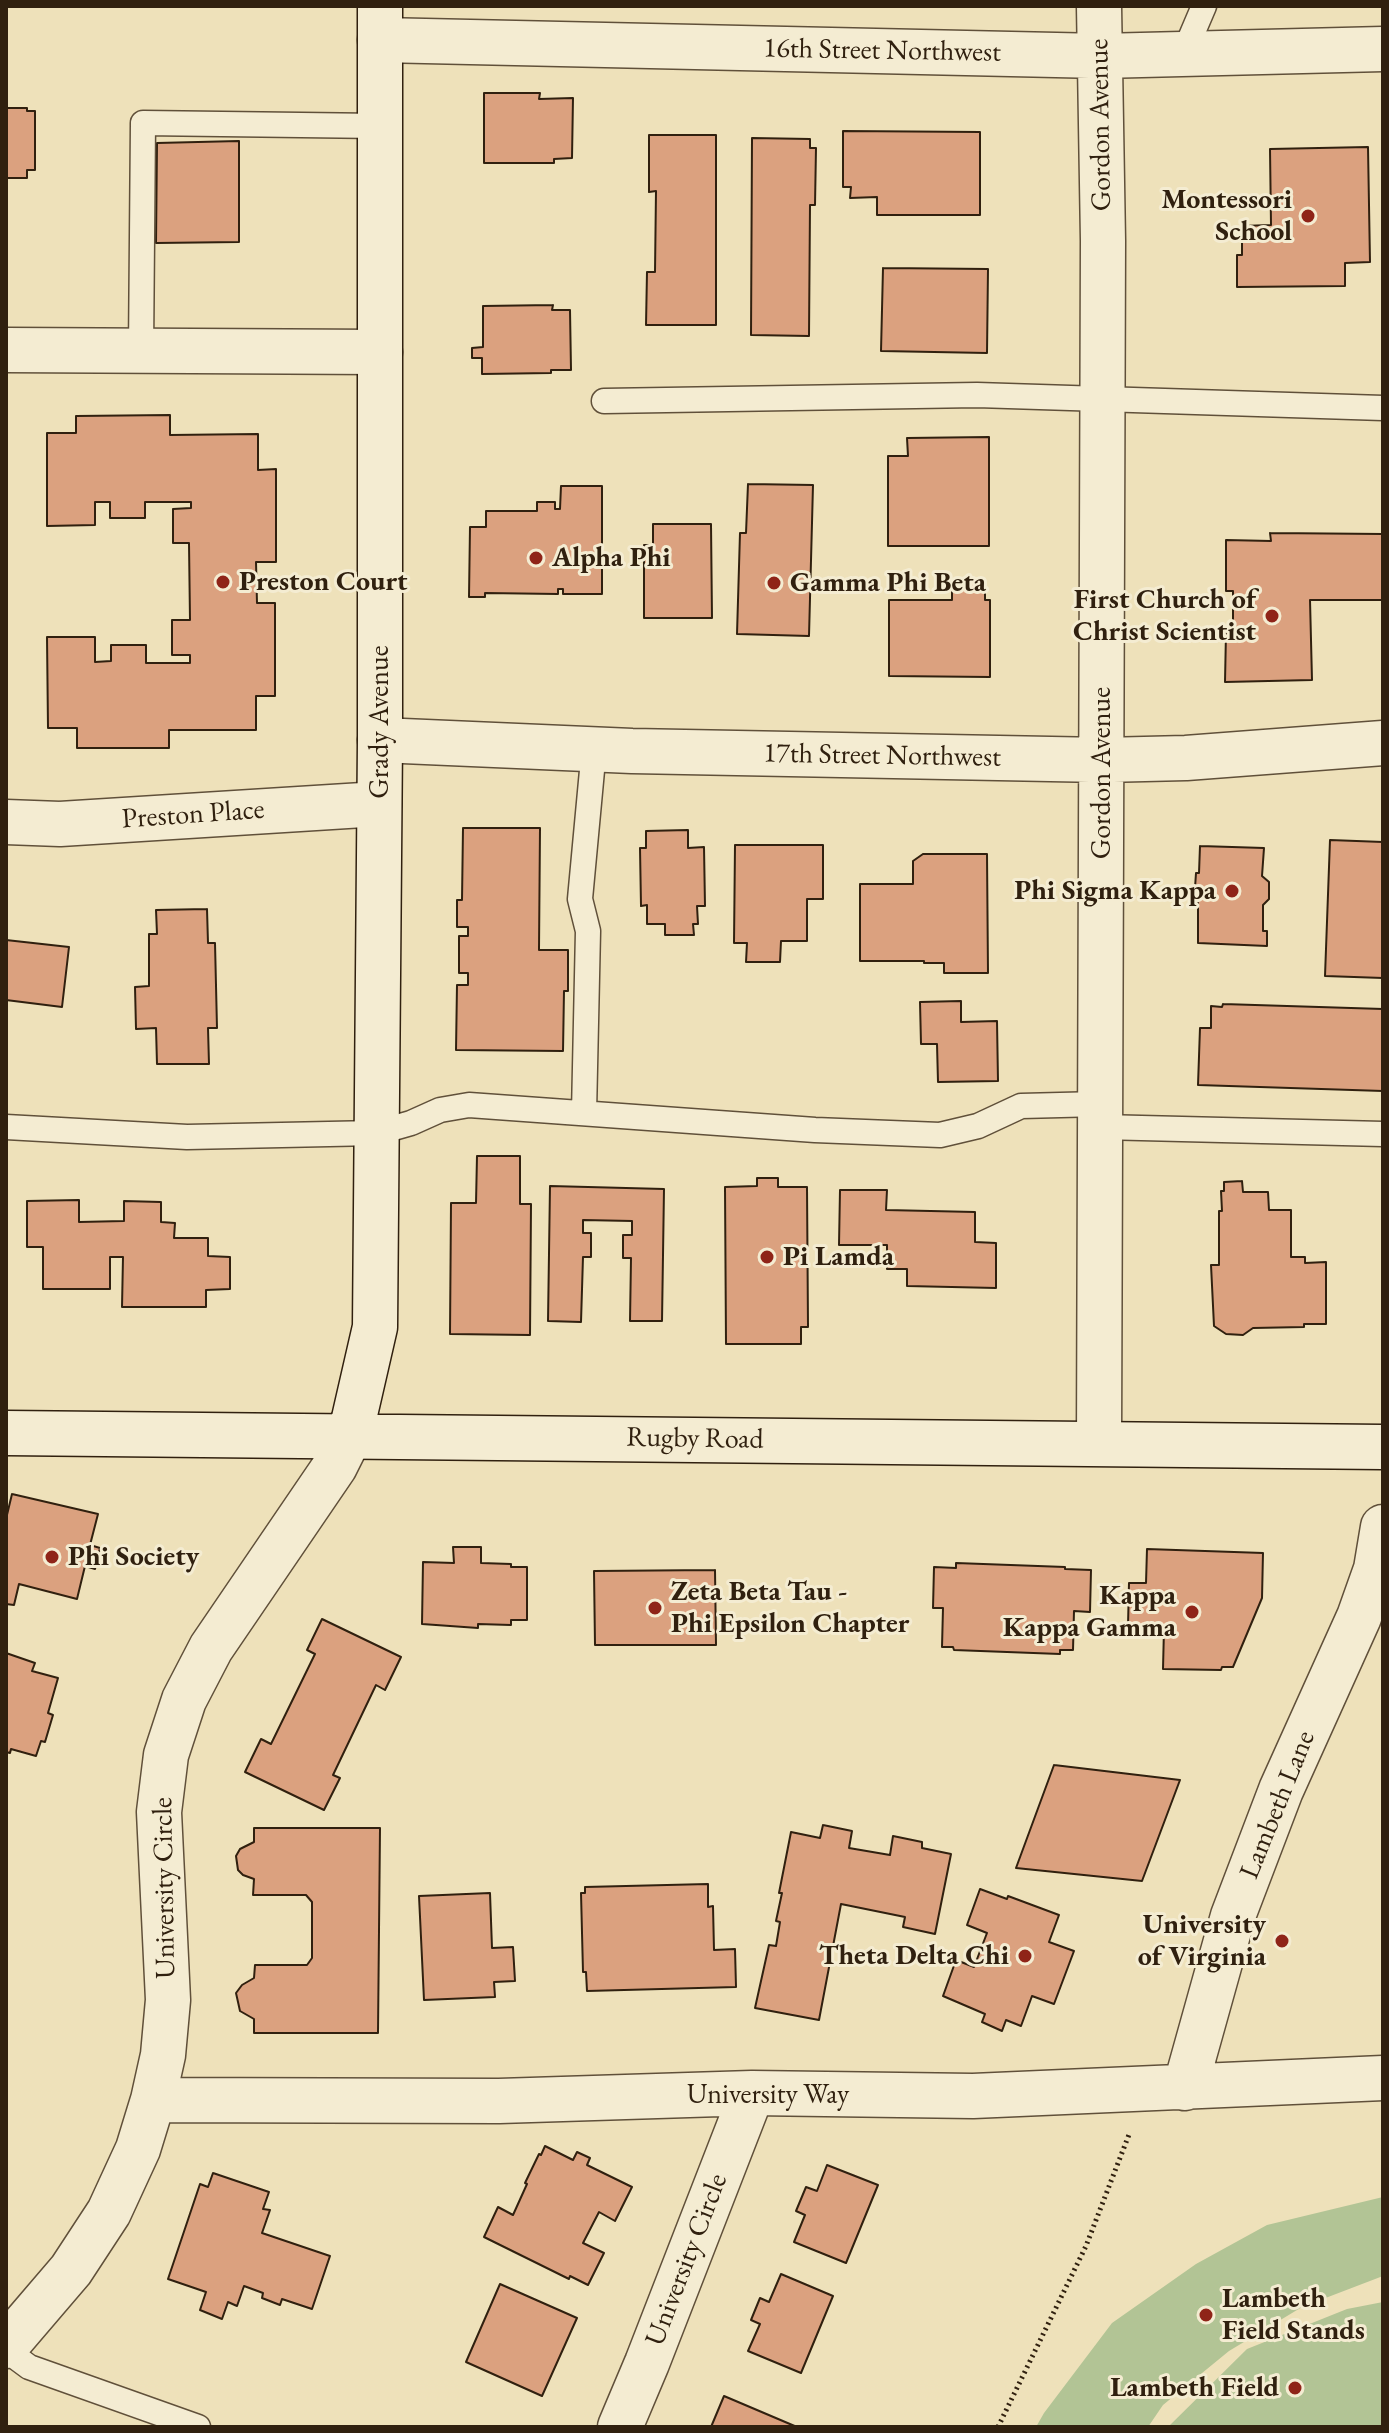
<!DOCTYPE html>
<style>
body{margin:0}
#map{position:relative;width:1389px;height:2433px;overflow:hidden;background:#eee1ba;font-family:"EB Garamond",serif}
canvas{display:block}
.frame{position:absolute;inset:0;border:8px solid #30200f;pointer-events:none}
</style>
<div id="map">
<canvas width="1389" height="2433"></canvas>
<div class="frame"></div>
</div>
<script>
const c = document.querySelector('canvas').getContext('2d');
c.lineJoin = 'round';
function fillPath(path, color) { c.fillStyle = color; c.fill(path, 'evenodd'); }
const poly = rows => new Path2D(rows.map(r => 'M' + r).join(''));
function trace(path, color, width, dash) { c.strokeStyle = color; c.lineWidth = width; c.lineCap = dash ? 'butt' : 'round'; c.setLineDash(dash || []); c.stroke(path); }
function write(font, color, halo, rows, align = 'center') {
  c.font = font + ' "EB Garamond",serif'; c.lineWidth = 6; c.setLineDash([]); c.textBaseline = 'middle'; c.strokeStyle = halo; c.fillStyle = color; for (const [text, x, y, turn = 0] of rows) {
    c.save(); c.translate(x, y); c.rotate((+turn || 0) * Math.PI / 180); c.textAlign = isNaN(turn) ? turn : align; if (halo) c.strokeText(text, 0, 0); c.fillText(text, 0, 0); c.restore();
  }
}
fillPath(poly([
 [1383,2197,1383,2276,1302,2307,1229,2351,1163,2405,1148,2427,1036,2427,1044,2413,1112,2323,1196,2264,1267,2225],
 [1383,2302,1383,2427,1168,2427,1247,2349,1347,2309]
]), '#b2c495');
const building = poly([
 [484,93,540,93,539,99,573,98,572,158,554,159,554,163,484,163,484,93],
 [6,108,27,108,27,111,35,111,35,170,27,170,27,178,6,178,6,108],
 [843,131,980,132,980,215,877,215,877,197,850,198,851,187,843,187,843,131],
 [649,135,716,135,716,325,646,325,647,272,655,272,656,191,649,192,649,135],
 [752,138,810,139,810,148,816,148,815,205,810,205,809,336,751,335,752,138],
 [239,141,239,242,156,243,157,143,239,141],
 [1368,147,1370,262,1345,263,1345,286,1237,287,1237,255,1242,255,1242,226,1271,225,1270,149,1368,147],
 [883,268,988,269,987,353,881,351,883,268],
 [553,305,552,310,570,310,571,370,551,370,551,373,482,374,482,358,472,358,472,348,483,347,483,306,553,305],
 [170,415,170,435,258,434,258,470,276,469,276,562,256,562,257,603,275,603,275,696,256,696,256,730,169,730,169,748,77,748,77,728,48,728,47,637,95,637,95,662,111,661,111,645,146,645,146,663,190,663,190,655,172,655,172,620,190,620,189,543,173,543,173,509,191,508,191,502,145,502,145,518,110,518,110,502,95,502,95,525,47,526,47,433,76,433,76,416,170,415],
 [989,437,989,546,888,546,888,456,908,456,907,438,989,437],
 [748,484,813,485,809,636,737,634,740,533,746,533,748,484],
 [561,486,602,486,602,594,563,594,563,589,558,589,558,594,485,593,485,597,469,597,470,527,486,527,486,511,537,511,537,502,555,502,555,509,560,509,561,486],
 [653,524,711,524,712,618,644,618,644,545,653,545,653,524],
 [1270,533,1383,534,1383,600,1310,600,1312,680,1225,682,1226,632,1233,632,1233,591,1226,591,1226,540,1271,541,1270,533],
 [952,583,985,583,985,600,990,600,990,677,889,676,889,600,952,600,952,583],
 [463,828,540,828,539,950,568,950,568,991,564,991,563,1051,456,1050,457,985,468,985,468,973,459,973,459,936,468,936,468,927,457,927,457,900,462,900,463,828],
 [688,830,688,848,704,847,705,906,697,906,698,924,693,924,694,935,665,935,665,924,647,924,647,905,641,906,640,848,646,848,646,831,688,830],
 [1330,840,1383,842,1383,978,1325,976,1330,840],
 [735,845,823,845,823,899,807,899,807,941,781,941,780,962,746,962,747,943,734,943,735,845],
 [1200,846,1264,848,1262,876,1269,882,1269,899,1263,905,1263,931,1267,931,1267,946,1198,943,1198,903,1194,903,1196,873,1199,873,1200,846],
 [923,854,987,854,988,973,944,973,944,963,924,963,924,961,860,961,860,884,913,884,913,861,923,854],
 [207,909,208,943,215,943,217,1028,208,1028,209,1064,157,1064,156,1028,136,1029,135,987,149,986,149,934,157,934,156,910,207,909],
 [6,940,69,947,62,1007,6,1000,6,940],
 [961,1001,961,1022,997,1021,998,1081,938,1082,937,1044,921,1044,920,1002,961,1001],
 [1223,1004,1383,1009,1383,1091,1198,1085,1200,1028,1211,1028,1211,1006,1222,1007,1223,1004],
 [477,1156,520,1156,520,1204,531,1204,530,1335,450,1334,451,1203,476,1203,477,1156],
 [757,1178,778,1178,778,1187,807,1187,808,1327,801,1327,801,1344,726,1344,725,1187,757,1186,757,1178],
 [1242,1181,1243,1192,1268,1192,1269,1210,1291,1210,1291,1257,1305,1257,1305,1263,1326,1262,1326,1324,1304,1324,1304,1327,1253,1328,1243,1335,1226,1334,1214,1326,1211,1265,1219,1265,1219,1211,1222,1211,1221,1191,1224,1191,1224,1182,1242,1181],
 [550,1186,664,1189,662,1321,630,1321,631,1258,623,1258,623,1235,632,1235,632,1221,583,1220,583,1233,591,1233,591,1257,583,1257,581,1322,548,1321,550,1186],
 [840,1190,887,1190,886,1210,975,1212,975,1242,996,1243,996,1288,907,1286,907,1269,887,1269,887,1245,839,1245,840,1190],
 [79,1200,79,1222,124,1221,124,1201,161,1202,161,1222,175,1223,174,1238,208,1238,208,1256,230,1257,230,1289,206,1290,206,1307,122,1307,123,1257,110,1257,110,1289,43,1289,43,1247,27,1247,27,1201,79,1200],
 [12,1494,98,1514,90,1545,100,1548,95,1569,85,1566,77,1599,19,1584,14,1605,6,1604,6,1519,12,1494],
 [453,1547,481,1547,481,1563,511,1564,511,1567,527,1567,527,1620,511,1620,511,1625,478,1624,478,1628,422,1624,423,1562,454,1563,453,1547],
 [1147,1549,1263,1553,1262,1598,1233,1667,1222,1667,1221,1670,1163,1669,1164,1628,1128,1626,1129,1583,1146,1583,1147,1549],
 [956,1563,1065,1567,1065,1569,1091,1570,1090,1612,1074,1611,1073,1650,1060,1650,1060,1654,954,1650,953,1647,942,1647,943,1608,933,1608,934,1567,956,1568,956,1563],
 [715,1570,716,1645,595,1645,594,1571,715,1570],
 [322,1619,401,1657,385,1690,376,1685,333,1775,340,1778,324,1810,245,1772,261,1739,271,1744,315,1654,307,1650,322,1619],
 [6,1653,35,1663,32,1671,58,1678,48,1713,53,1715,45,1742,41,1741,36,1756,11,1749,10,1753,6,1752,6,1653],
 [1054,1765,1180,1780,1142,1881,1016,1868,1054,1765],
 [823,1825,852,1831,849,1848,890,1855,893,1836,922,1842,922,1848,951,1854,935,1934,903,1927,905,1917,841,1904,819,2020,755,2008,769,1945,776,1946,780,1922,776,1921,782,1893,779,1893,791,1832,820,1838,823,1825],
 [254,1828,380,1828,378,2033,254,2033,254,2019,240,2011,236,1993,242,1985,254,1978,255,1965,307,1965,312,1958,312,1902,306,1895,253,1895,254,1879,243,1875,238,1870,236,1856,240,1849,254,1842,254,1828],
 [708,1884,708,1907,713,1906,714,1950,735,1949,736,1987,587,1991,586,1972,583,1972,581,1893,585,1893,585,1887,708,1884],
 [980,1889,1007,1899,1008,1896,1059,1915,1049,1942,1074,1951,1054,2004,1032,1996,1021,2026,1006,2020,1002,2031,982,2022,985,2014,943,1996,956,1960,974,1967,987,1933,967,1925,980,1889],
 [490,1893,492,1948,513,1947,515,1981,494,1982,495,1997,424,2000,419,1896,490,1893],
 [545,2146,573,2160,577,2152,590,2158,587,2165,632,2187,615,2221,599,2212,583,2243,604,2253,588,2285,570,2276,569,2279,484,2237,498,2207,513,2215,527,2184,525,2183,539,2154,541,2155,545,2146],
 [827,2165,878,2185,846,2263,794,2242,805,2215,796,2211,806,2187,817,2191,827,2165],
 [213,2173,269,2192,263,2209,270,2210,262,2233,330,2256,312,2309,282,2299,280,2305,262,2298,263,2293,244,2286,237,2306,228,2302,222,2319,200,2310,206,2292,168,2279,200,2184,208,2187,213,2173],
 [781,2274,833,2296,801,2373,748,2351,760,2324,751,2320,760,2298,769,2302,781,2274],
 [500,2284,577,2318,542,2396,466,2362,500,2284],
 [724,2396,797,2427,711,2427,724,2396]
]);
fillPath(building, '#dba17f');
trace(building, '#30200f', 2);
const lane = poly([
 [1184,53,1204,6],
 [141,351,143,123,380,126],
 [604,401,977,395,1383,408],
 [584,1113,588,931,580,899,594,749],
 [6,1127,187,1137,376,1133,411,1123,440,1110,469,1105,815,1130,940,1135,978,1126,1021,1106,1100,1104],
 [1101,1127,1383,1134],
 [6,2350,29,2367,198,2427]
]);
const street = poly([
 [380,40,1101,56,1383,49],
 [6,350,380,352],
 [380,740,632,751,1103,760,1186,758,1383,743],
 [6,822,60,824,379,804],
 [1099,1443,1103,241,1099,6],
 [1185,2088,1233,1916,1281,1790,1359,1617,1376,1569,1383,1527],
 [153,2100,499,2101,752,2093,973,2096,1383,2078],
 [6,2346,71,2270,109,2212,138,2149,153,2100,163,2055,168,2000,159,1812,166,1755,184,1700,211,1648,335,1466,350,1436],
 [620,2427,647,2363,752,2093]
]);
const secondary = poly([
 [6,1433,1383,1447],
 [350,1436,375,1327,380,740,380,6]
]);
trace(lane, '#60503a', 27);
trace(street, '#60503a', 47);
trace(secondary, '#30200f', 47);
trace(poly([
 [998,2427,1086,2246,1130,2132]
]), '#30200f', 5, [2, 4]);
trace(lane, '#f4ecd2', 24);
trace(street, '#f4ecd2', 44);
trace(secondary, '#f4ecd2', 44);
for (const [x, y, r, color] of [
 [1308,216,8,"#8f2418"],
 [536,558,8,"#8f2418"],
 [223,582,8,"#8f2418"],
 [774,583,8,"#8f2418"],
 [1272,616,8,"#8f2418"],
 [1232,891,8,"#8f2418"],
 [767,1257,8,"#8f2418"],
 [52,1557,8,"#8f2418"],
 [655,1608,8,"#8f2418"],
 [1192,1612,8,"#8f2418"],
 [1282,1941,8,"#8f2418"],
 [1025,1956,8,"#8f2418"],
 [1206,2315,8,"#8f2418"],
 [1295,2388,8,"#8f2418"]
]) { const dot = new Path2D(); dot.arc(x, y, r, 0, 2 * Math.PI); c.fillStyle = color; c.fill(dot); trace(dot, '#f4ecd2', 3); }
write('28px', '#30200f', '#f4ecd2', [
 ["16th Street Northwest",882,51,1],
 ["Gordon Avenue",1101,125,-91],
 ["Grady Avenue",380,722,-90],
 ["17th Street Northwest",882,756,1],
 ["Gordon Avenue",1102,773,-90],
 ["Preston Place",193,815,-4],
 ["Rugby Road",695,1439,1],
 ["Lambeth Lane",1278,1805,-68],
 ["University Circle",165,1888,-91],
 ["University Way",768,2095],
 ["University Circle",687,2260,-69]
]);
write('bold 28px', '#30200f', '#f4ecd2', [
 ["Montessori",1292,200],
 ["School",1292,232],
 ["Alpha Phi",552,558,"left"],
 ["Preston Court",239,582,"left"],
 ["Gamma Phi Beta",790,583,"left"],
 ["First Church of",1256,600],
 ["Christ Scientist",1256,632],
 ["Phi Sigma Kappa",1216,891],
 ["Pi Lamda",783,1257,"left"],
 ["Phi Society",68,1557,"left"],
 ["Zeta Beta Tau -",671,1592,"left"],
 ["Phi Epsilon Chapter",671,1624,"left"],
 ["Kappa",1176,1596],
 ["Kappa Gamma",1176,1628],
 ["University",1266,1925],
 ["of Virginia",1266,1957],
 ["Theta Delta Chi",1009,1956],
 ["Lambeth",1222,2299,"left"],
 ["Field Stands",1222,2331,"left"],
 ["Lambeth Field",1279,2388]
], 'right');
</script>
